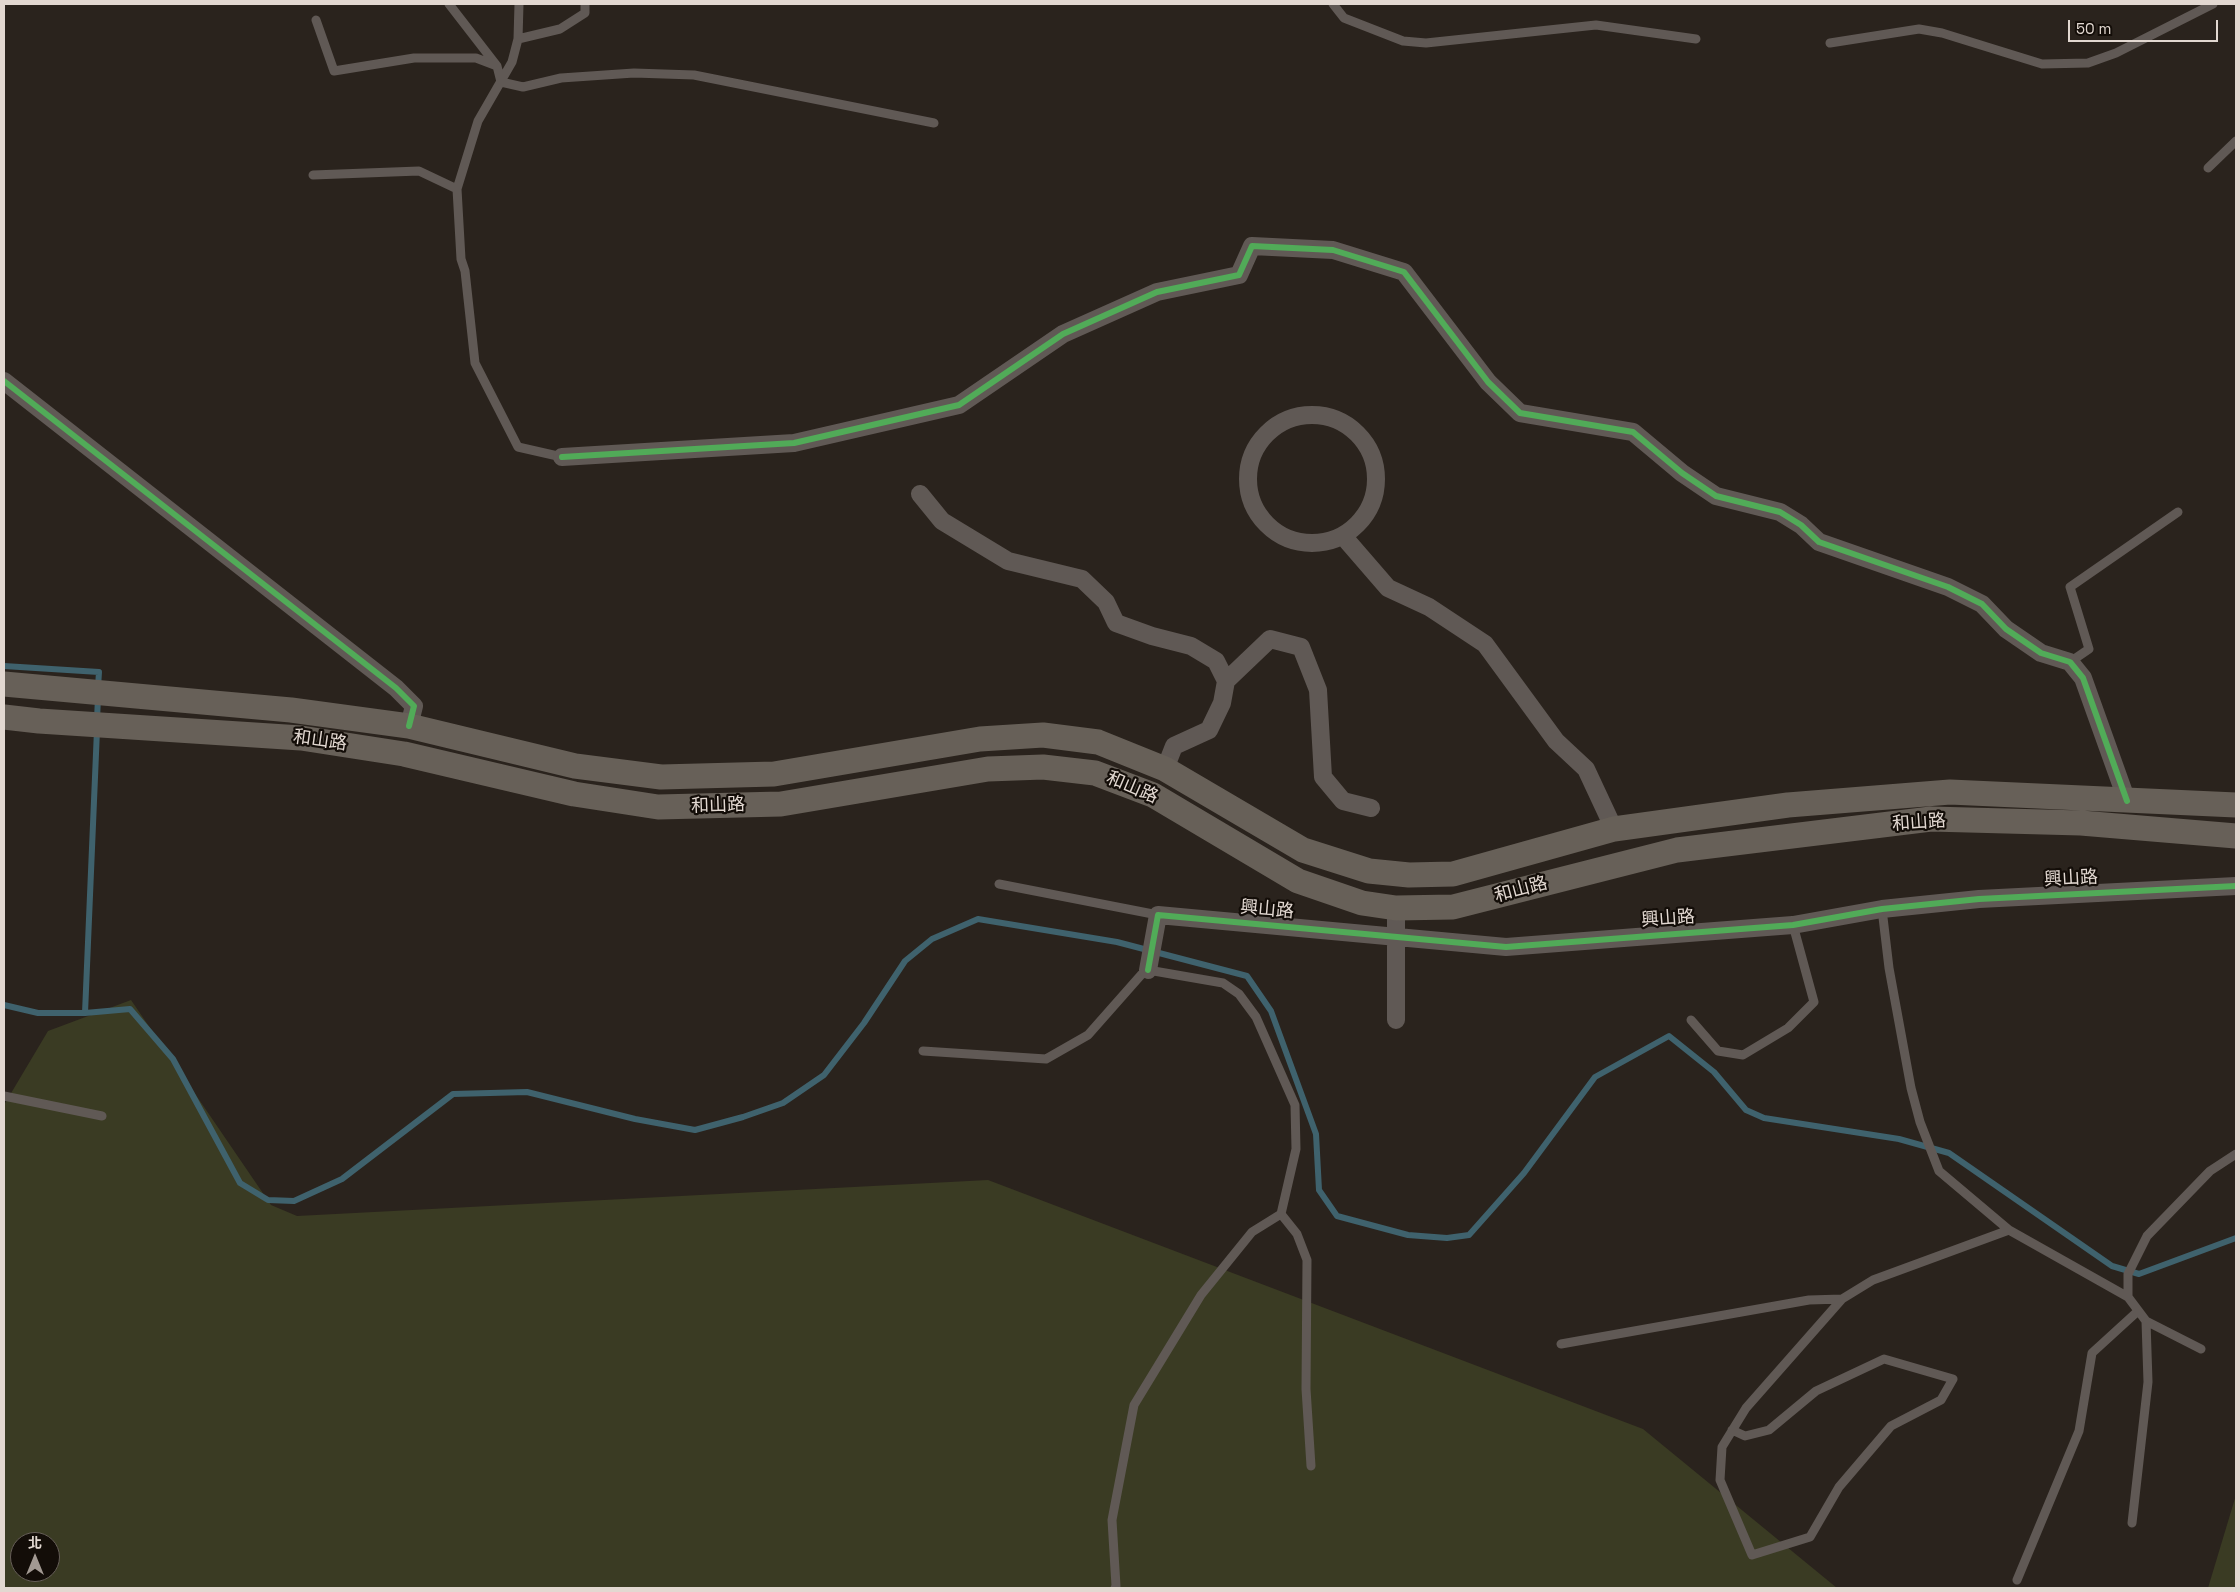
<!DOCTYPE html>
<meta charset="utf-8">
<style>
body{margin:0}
#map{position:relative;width:2240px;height:1592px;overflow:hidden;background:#2a231d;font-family:"Space Grotesk","Noto Sans TC",sans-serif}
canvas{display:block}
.frame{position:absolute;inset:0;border:5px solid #e2d8d1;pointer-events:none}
.north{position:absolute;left:10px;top:1532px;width:50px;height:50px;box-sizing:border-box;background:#130d08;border:1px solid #665e58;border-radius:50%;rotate:0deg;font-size:14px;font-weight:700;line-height:20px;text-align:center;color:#e2d8d1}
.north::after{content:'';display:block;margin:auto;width:18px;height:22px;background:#a29992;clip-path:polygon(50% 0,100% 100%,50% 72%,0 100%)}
.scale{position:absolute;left:2068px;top:20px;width:150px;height:22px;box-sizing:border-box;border:2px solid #e2d8d1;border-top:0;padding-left:6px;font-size:15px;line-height:18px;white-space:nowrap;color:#e2d8d1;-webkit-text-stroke:4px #130d08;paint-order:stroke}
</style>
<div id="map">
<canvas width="2240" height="1592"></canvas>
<div class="frame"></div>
<div class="north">北</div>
<div class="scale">50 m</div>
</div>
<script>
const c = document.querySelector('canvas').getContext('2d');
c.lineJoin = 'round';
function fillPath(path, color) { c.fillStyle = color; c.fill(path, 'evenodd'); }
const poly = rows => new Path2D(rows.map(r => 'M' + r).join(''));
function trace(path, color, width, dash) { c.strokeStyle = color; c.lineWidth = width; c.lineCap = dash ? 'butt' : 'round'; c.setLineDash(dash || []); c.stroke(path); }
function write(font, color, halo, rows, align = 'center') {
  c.font = font + ' "Space Grotesk","Noto Sans TC",sans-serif'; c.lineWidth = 4.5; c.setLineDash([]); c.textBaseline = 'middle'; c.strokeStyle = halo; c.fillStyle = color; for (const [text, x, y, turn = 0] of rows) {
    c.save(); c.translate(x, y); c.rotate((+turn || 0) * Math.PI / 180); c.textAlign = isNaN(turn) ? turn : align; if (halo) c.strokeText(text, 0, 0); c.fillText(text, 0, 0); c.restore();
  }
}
fillPath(poly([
 [131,1000,271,1205,297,1216,988,1180,1643,1429,1837,1588,4,1588,4,1105,48,1031],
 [20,1542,50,1542,50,1572,20,1572],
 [2236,1495,2236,1588,2208,1588]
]), '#3a3b23');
trace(poly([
 [4,666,99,672,98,687],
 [97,720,98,697],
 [4,1005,38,1013,85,1013,130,1009,173,1059,240,1183,268,1200,294,1201,342,1179,453,1094,527,1092,635,1119,695,1130,743,1117,783,1103,824,1075,864,1023,905,961,932,939,978,919,1117,942,1247,976,1271,1011,1316,1134,1319,1190,1337,1216,1408,1235,1447,1238,1469,1235,1524,1173,1595,1077,1669,1036,1714,1072,1746,1110,1764,1118,1899,1139,1949,1153,2112,1266,2139,1274,2236,1238],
 [85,1013,97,730]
]), '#3f626d', 6);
trace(poly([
 [449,4,497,66,501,82,523,87,561,78,634,73,694,75,934,123],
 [519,4,518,39,512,62,478,121,457,189,461,259,465,271,475,363,518,447,562,457],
 [1333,4,1344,18,1403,41,1426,43,1596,25,1696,39],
 [316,20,334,71,414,58,476,58,497,66],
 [518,39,560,29,585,13,585,4],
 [1830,43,1919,29,1942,33,2042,64,2088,63,2116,53,2213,4],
 [2208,168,2236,141],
 [313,175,419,171,457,189],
 [2070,662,2089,649,2070,587,2178,512],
 [999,884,1158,915],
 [1882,909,1889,968,1911,1088,1920,1122,1939,1171,2009,1230,2128,1297],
 [1691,1020,1718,1051,1743,1055,1788,1028,1814,1002,1793,925],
 [923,1051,1046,1059,1088,1035,1141,975,1148,970,1223,983,1239,994,1256,1017,1295,1105,1296,1149,1281,1214,1252,1232,1201,1295,1134,1405,1112,1520,1116,1586,1115,1588],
 [4,1096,102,1116],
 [1281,1214,1297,1234,1307,1260,1306,1389,1311,1466],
 [1561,1344,1809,1300,1842,1299],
 [2201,1349,2146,1321,2128,1297,2128,1274,2147,1236,2210,1171,2236,1154],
 [1732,1430,1745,1436,1769,1430,1816,1391,1884,1359,1953,1379,1941,1400,1891,1426,1839,1487,1810,1537,1752,1555,1720,1480,1722,1447,1746,1408,1842,1299,1873,1280,2009,1230],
 [2132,1523,2148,1382,2146,1321],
 [2017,1580,2079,1431,2092,1353,2138,1311]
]), '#605955', 9);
trace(poly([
 [4,381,396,688,414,706,409,726],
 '1248 479a64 64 0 1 1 128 0a64 64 0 1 1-128 0Z',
 [562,457,794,443,959,405,1063,334,1157,292,1239,275,1252,246,1333,250,1404,272,1488,382,1520,413,1633,432,1682,473,1716,496,1780,512,1801,525,1819,542,1948,587,1982,604,2006,629,2041,653,2070,662,2083,678,2127,801],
 [920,494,942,521,1008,561,1082,579,1106,602,1116,623,1152,636,1191,646,1216,661,1226,681,1222,703,1209,730,1174,746,1165,769],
 [1343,536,1388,588,1429,607,1485,644,1556,741,1586,769,1614,829],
 [1226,681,1270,639,1301,647,1318,690,1323,777,1343,801,1371,808],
 [1396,908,1396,1020],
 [1148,970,1158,915,1506,947,1793,925,1882,909,1979,899,2236,886]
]), '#605955', 18);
trace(poly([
 [4,684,291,710,409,726,575,766,661,777,774,774,980,739,1043,735,1098,742,1165,769,1303,850,1369,871,1409,875,1453,874,1614,829,1788,805,1950,792,2236,805],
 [4,717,39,721,301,738,404,754,574,794,658,807,781,804,988,769,1043,767,1095,773,1153,795,1298,881,1362,903,1396,908,1453,907,1677,850,1931,819,2081,823,2236,836]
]), '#676058', 25);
trace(poly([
 [4,381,396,688,414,706,409,726],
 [562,457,794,443,959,405,1063,334,1157,292,1239,275,1252,246,1333,250,1404,272,1488,382,1520,413,1633,432,1682,473,1716,496,1780,512,1801,525,1819,542,1948,587,1982,604,2006,629,2041,653,2070,662,2083,678,2127,801],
 [1148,970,1158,915,1506,947,1793,925,1882,909,1979,899,2236,886]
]), '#51ab58', 6);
write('18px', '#e2d8d1', '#130d08', [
 ["和山路",320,741,8],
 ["和山路",1132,788,23],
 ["和山路",718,806,-2],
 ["和山路",1919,823,-4],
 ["興山路",2071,879,-3],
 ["和山路",1521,890,-15],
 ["興山路",1267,910,5],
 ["興山路",1668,919,-4]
]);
</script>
